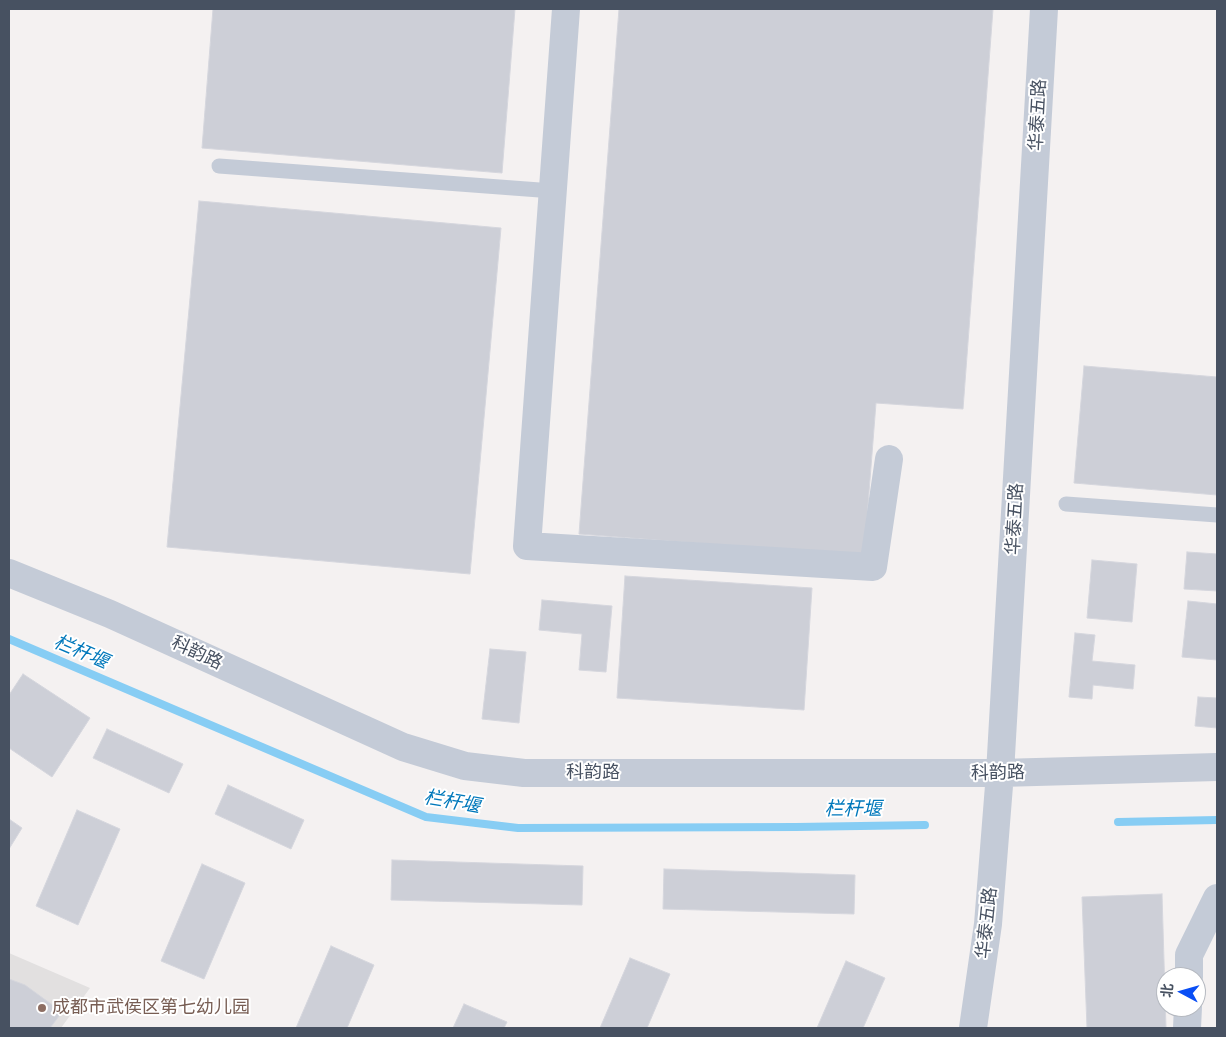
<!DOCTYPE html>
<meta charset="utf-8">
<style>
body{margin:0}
#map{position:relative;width:1226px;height:1037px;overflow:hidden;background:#f4f1f1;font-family:Raleway,"Noto Sans SC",sans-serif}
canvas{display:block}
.frame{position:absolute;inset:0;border:10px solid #475161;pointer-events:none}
.north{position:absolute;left:1156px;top:967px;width:50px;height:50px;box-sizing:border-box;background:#fff;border:1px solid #b5b9c0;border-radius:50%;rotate:276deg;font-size:14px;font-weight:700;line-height:20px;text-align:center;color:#475161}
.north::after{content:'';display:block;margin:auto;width:18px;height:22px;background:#094ef5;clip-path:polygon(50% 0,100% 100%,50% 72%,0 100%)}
</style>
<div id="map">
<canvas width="1226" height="1037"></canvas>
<div class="frame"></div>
<div class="north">北</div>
</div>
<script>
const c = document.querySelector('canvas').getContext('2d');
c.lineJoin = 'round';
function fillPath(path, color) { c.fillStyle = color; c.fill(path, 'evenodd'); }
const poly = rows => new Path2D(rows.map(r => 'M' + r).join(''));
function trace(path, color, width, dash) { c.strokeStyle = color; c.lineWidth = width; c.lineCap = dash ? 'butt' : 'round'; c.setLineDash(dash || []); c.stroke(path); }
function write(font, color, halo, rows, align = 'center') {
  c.font = font + ' Raleway,"Noto Sans SC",sans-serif'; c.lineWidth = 4; c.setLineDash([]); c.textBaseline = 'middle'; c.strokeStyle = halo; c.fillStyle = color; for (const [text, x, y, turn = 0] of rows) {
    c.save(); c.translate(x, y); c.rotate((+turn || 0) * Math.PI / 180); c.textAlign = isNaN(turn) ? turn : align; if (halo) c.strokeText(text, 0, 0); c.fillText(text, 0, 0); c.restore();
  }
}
fillPath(poly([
 [9,953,90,988,61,1028,9,1028]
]), '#e2e0e0');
trace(poly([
 [9,639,426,817,518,828,796,827,925,825],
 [1118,822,1217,820]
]), '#87cdf4', 8);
const building = poly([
 [213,9,515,9,502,173,202,148,213,9],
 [619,9,993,9,963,409,876,403,864,556,579,534,619,9],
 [199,201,501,228,470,574,167,547,199,201],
 [1084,366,1217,377,1217,495,1074,483,1084,366],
 [1187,552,1217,554,1217,591,1184,589,1187,552],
 [1092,560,1137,564,1132,622,1087,618,1092,560],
 [625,576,812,588,804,710,617,698,625,576],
 [542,600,612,606,606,672,579,670,582,634,539,630,542,600],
 [1188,601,1217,604,1217,660,1182,657,1188,601],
 [1075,633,1095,635,1092,661,1135,665,1133,689,1093,685,1092,699,1069,697,1075,633],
 [490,649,526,652,519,723,482,719,490,649],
 [23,674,90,718,52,777,9,748,9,695,23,674],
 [1198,697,1217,698,1217,728,1195,726,1198,697],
 [107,729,183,764,169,793,93,758,107,729],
 [228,785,304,820,291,849,215,814,228,785],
 [77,810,120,829,78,925,36,906,77,810],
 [9,819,22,828,9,849,9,819],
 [392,860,583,866,582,905,391,900,392,860],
 [202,864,245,883,204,979,161,961,202,864],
 [664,869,855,875,854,914,663,909,664,869],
 [1162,894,1166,1028,1087,1028,1082,897,1162,894],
 [331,946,374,965,347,1028,296,1028,331,946],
 [630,958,670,974,647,1028,600,1028,630,958],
 [846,961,885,978,863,1028,817,1028,846,961],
 [9,979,25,985,62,1012,50,1028,9,1028,9,979],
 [464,1004,507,1022,504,1028,453,1028,464,1004]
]);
fillPath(building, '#cdcfd7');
trace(building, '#d5d6dd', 1);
trace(poly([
 [219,166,553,191],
 [1066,504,1217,515]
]), '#c4cbd7', 15);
trace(poly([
 [566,9,527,546,873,567,889,459],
 [9,573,110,614,403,747,465,766,524,773,1000,773,1217,767],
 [1189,977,1189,955,1217,898],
 [973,1028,988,924,1000,773,1044,9],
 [1187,1028,1188,1007]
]), '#c4cbd7', 28);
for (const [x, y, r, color] of [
 [42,1008,5,"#8d6e63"]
]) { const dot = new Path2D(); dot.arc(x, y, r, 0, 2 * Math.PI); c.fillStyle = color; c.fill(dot); trace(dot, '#fff', 2); }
write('18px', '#475161', '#fff', [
 ["华泰五路",1038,115,-87],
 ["华泰五路",1015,519,-87],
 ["科韵路",197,653,25],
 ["科韵路",593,773],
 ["科韵路",998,773,-1],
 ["华泰五路",987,923,-84]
]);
write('18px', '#785e54', '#fff', [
 ["成都市武侯区第七幼儿园",52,1008]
], 'left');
write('italic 19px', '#0078bb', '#fff', [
 ["栏杆堰",81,652,23],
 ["栏杆堰",452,802,10],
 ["栏杆堰",853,809]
]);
</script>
